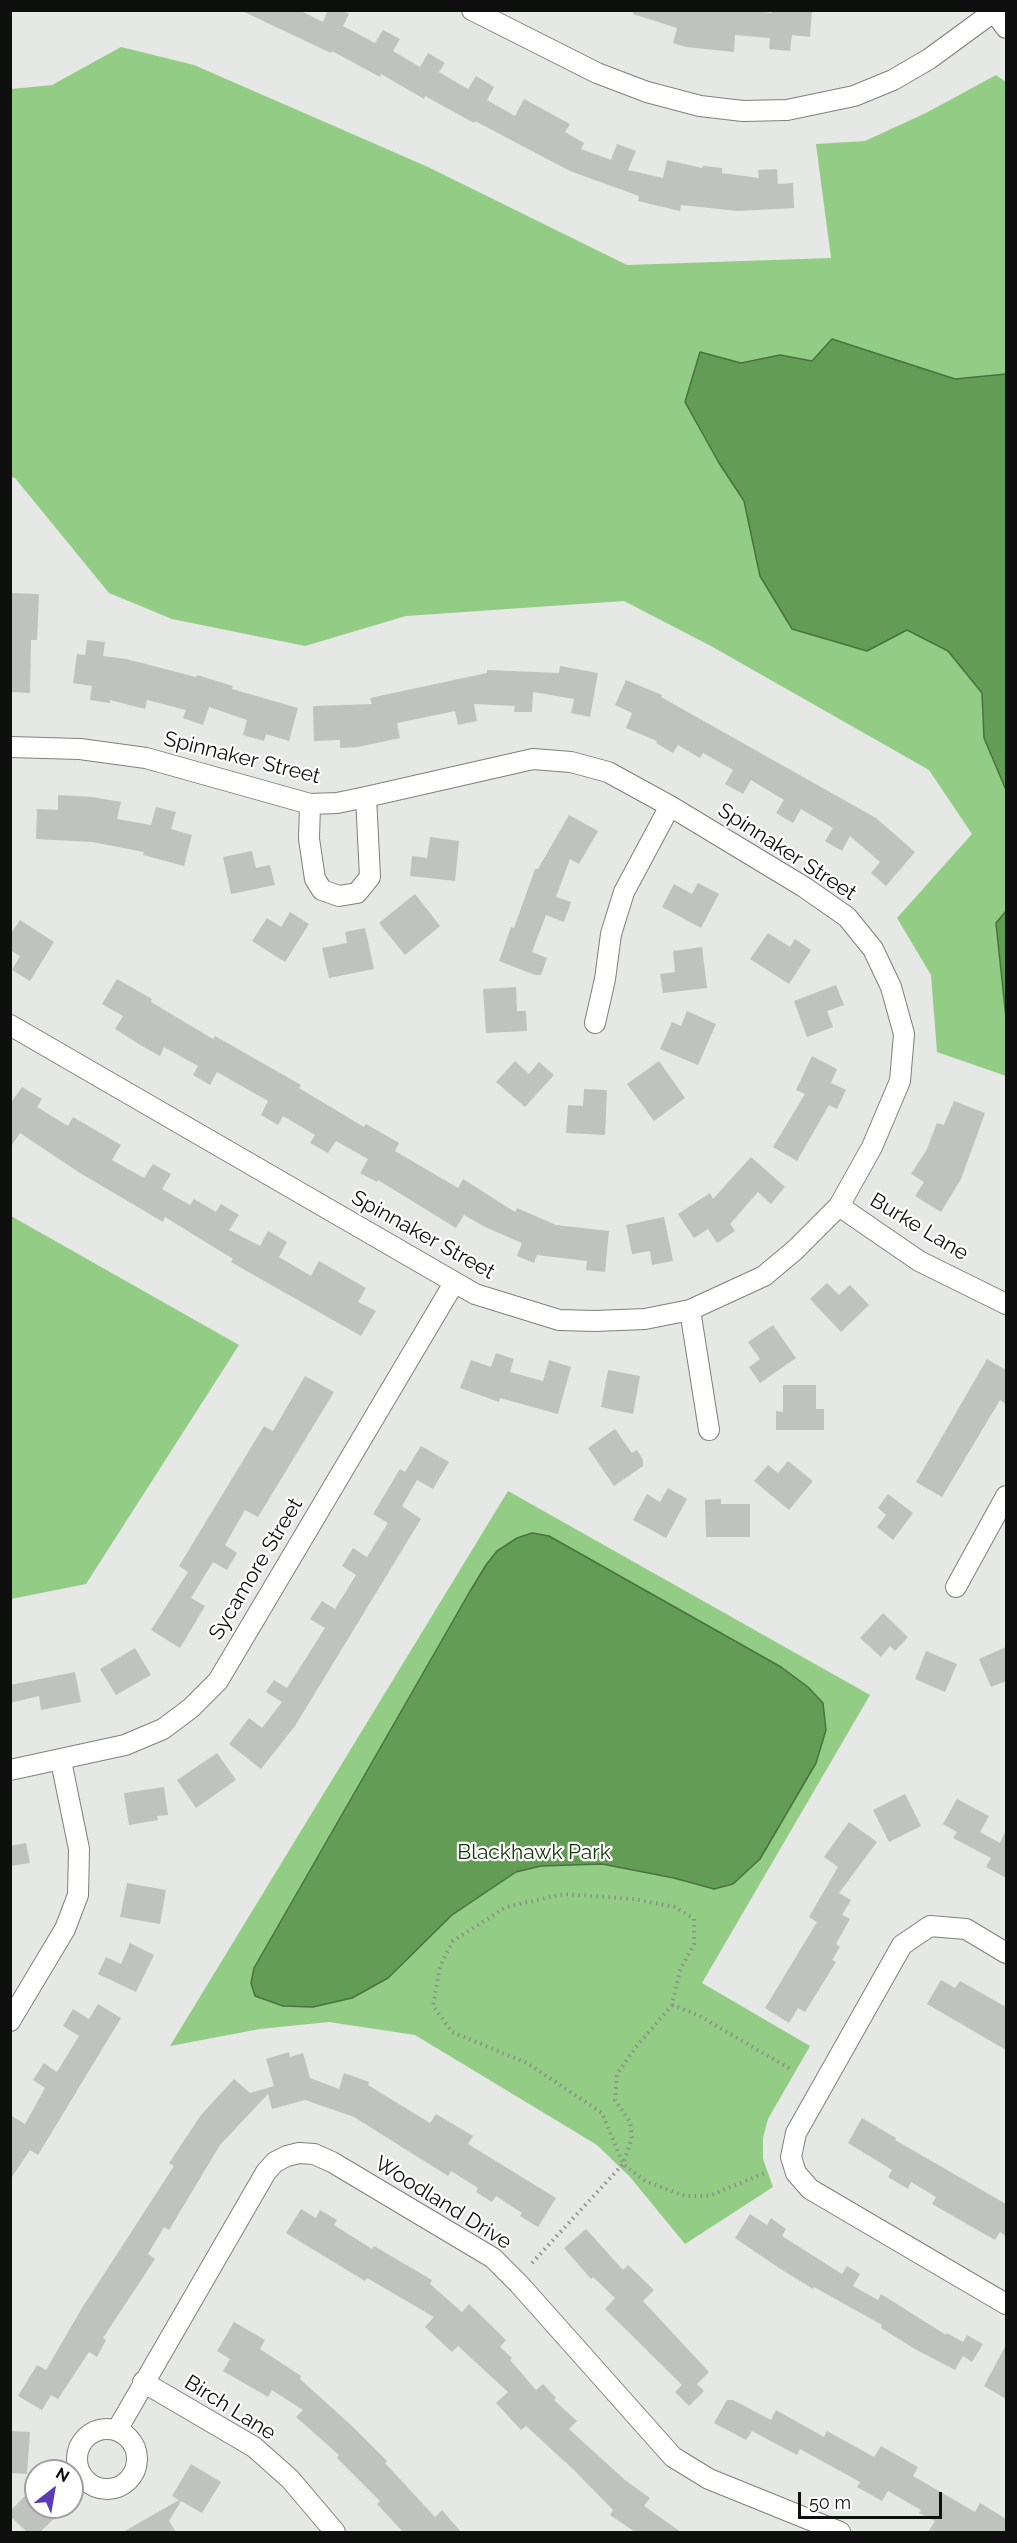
<!DOCTYPE html>
<style>
body{margin:0}
#map{position:relative;width:1017px;height:2543px;overflow:hidden;background:#e5e8e5;font-family:Raleway,sans-serif}
canvas{display:block}
.frame{position:absolute;inset:0;border:12px solid #0e0f0e;pointer-events:none}
.north{position:absolute;left:24px;top:2459px;width:60px;height:60px;box-sizing:border-box;background:#fff;border:2px solid #9f9f9f;border-radius:50%;rotate:31deg;font-size:16px;font-weight:700;line-height:24px;text-align:center;color:#0e0f0e}
.north::after{content:'';display:block;margin:auto;width:21px;height:27px;background:#5b3cb4;clip-path:polygon(50% 0,100% 100%,50% 72%,0 100%)}
.scale{position:absolute;left:798px;top:2492px;width:144px;height:27px;box-sizing:border-box;border:3px solid #0e0f0e;border-top:0;padding-left:8px;font-size:18px;line-height:21px;white-space:nowrap;color:#0e0f0e;-webkit-text-stroke:4px #fff;paint-order:stroke}
</style>
<div id="map">
<canvas width="1017" height="2543"></canvas>
<div class="frame"></div>
<div class="north">N</div>
<div class="scale">50 m</div>
</div>
<script>
const c = document.querySelector('canvas').getContext('2d');
c.lineJoin = 'round';
function fillPath(path, color) { c.fillStyle = color; c.fill(path, 'evenodd'); }
const poly = rows => new Path2D(rows.map(r => 'M' + r).join(''));
function trace(path, color, width, dash) { c.strokeStyle = color; c.lineWidth = width; c.lineCap = dash ? 'butt' : 'round'; c.setLineDash(dash || []); c.stroke(path); }
function write(font, color, halo, rows, align = 'center') {
  c.font = font + ' Raleway,sans-serif'; c.lineWidth = 4.5; c.setLineDash([]); c.textBaseline = 'middle'; c.strokeStyle = halo; c.fillStyle = color; for (const [text, x, y, turn = 0] of rows) {
    c.save(); c.translate(x, y); c.rotate((+turn || 0) * Math.PI / 180); c.textAlign = isNaN(turn) ? turn : align; if (halo) c.strokeText(text, 0, 0); c.fillText(text, 0, 0); c.restore();
  }
}
fillPath(poly([
 [121,47,194,65,428,167,627,265,831,258,816,144,865,141,926,113,996,75,1006,82,1006,1076,937,1052,931,975,897,918,972,834,929,770,711,646,624,601,406,616,305,646,172,619,109,593,15,478,11,477,11,89,52,85],
 [11,1216,239,1345,86,1584,11,1599],
 [508,1491,870,1695,702,1983,810,2046,768,2119,763,2138,763,2159,773,2187,685,2244,630,2177,597,2145,415,2035,329,2022,260,2029,170,2046]
]), '#93cc85');
const water = poly([
 [832,339,955,379,1006,374,1006,790,984,738,982,693,948,651,907,630,867,651,792,629,760,576,744,501,719,463,685,402,700,352,741,363,780,355,812,361,832,339],
 [1006,911,1006,1018,996,923,1006,911],
 [532,1533,549,1536,781,1667,808,1687,823,1703,826,1730,816,1763,760,1859,733,1884,714,1889,674,1878,602,1864,541,1866,516,1872,452,1915,388,1978,352,1998,313,2007,283,2006,255,1996,251,1983,254,1968,469,1593,486,1565,497,1551,517,1538,532,1533]
]);
fillPath(water, '#639c54');
trace(water, '#4a723f', 1.5);
fillPath(poly([
 [240,10,299,10,323,22,328,10,341,10,349,14,343,26,375,43,383,30,400,39,393,51,420,67,428,53,445,63,439,72,468,89,476,76,494,87,487,100,515,116,524,99,570,124,565,132,584,143,581,149,611,160,617,144,636,151,628,170,663,178,667,160,702,168,703,166,722,168,722,173,759,178,758,170,777,169,778,184,793,183,794,208,738,211,681,205,680,211,638,201,639,196,570,171,475,121,474,123,425,96,424,99,381,74,380,77,332,51,331,53],
 [634,10,749,10,772,13,772,10,812,10,810,37,792,35,790,51,769,49,770,38,735,35,734,52,686,47,673,43,677,28,633,14],
 [10,593,39,594,37,640,31,640,30,693,10,692],
 [87,640,105,642,103,656,126,659,196,677,197,675,233,686,232,689,298,708,289,741,266,734,264,741,243,735,247,720,209,707,203,725,183,718,186,710,147,700,145,709,110,700,110,703,90,700,92,686,73,683,77,654,85,655],
 [560,666,598,673,590,717,571,713,574,699,533,692,532,712,514,712,515,706,474,704,477,721,458,725,455,711,397,723,400,738,358,747,340,748,340,740,314,741,313,706,372,704,370,698,487,673,487,670,559,673],
 [626,680,662,695,661,697,876,818,915,852,886,886,871,873,880,862,850,836,842,851,825,841,833,828,801,809,793,823,776,813,784,800,751,780,743,794,725,784,733,770,703,753,700,758,678,745,673,753,656,743,657,741,626,728,632,713,615,705],
 [58,795,92,797,121,802,117,819,151,825,156,807,176,812,171,829,192,835,184,866,143,855,144,852,92,842,36,839,37,809,58,810],
 [569,815,598,831,579,864,570,859,556,897,571,902,564,922,546,915,532,952,547,958,541,975,535,975,499,961,511,927,514,928,535,869,538,869],
 [430,837,459,841,455,881,410,876,412,856,427,858],
 [252,851,256,868,270,865,275,885,231,894,223,857],
 [698,883,719,894,701,928,662,907,674,884,692,894],
 [415,894,440,926,405,955,379,923],
 [290,912,309,924,285,962,252,941,267,918,281,927],
 [20,920,54,942,30,981,12,970,20,956,10,950,10,935],
 [365,928,374,969,329,978,322,948,347,943,345,932],
 [768,933,790,947,795,939,811,950,789,984,750,959],
 [702,947,707,988,663,993,660,974,675,972,673,951],
 [117,979,152,999,151,1002,213,1039,215,1036,301,1085,299,1088,364,1127,366,1124,399,1143,395,1151,458,1188,463,1179,515,1212,517,1208,556,1225,609,1231,605,1272,586,1270,587,1261,537,1255,534,1263,517,1256,522,1243,485,1227,464,1215,456,1228,378,1180,377,1182,360,1173,368,1159,336,1141,328,1153,310,1143,315,1135,283,1116,278,1125,261,1115,268,1101,217,1072,210,1085,193,1075,198,1066,164,1047,160,1056,142,1046,115,1029,123,1016,102,1004],
 [836,985,844,1005,827,1011,833,1027,807,1037,794,1001],
 [516,987,517,1011,526,1011,527,1031,486,1033,483,989],
 [687,1011,716,1024,698,1065,660,1049,672,1022,681,1026],
 [812,1056,837,1069,831,1083,846,1090,837,1109,829,1105,797,1161,773,1147,805,1094,796,1090],
 [515,1061,529,1074,539,1062,554,1075,525,1107,496,1082],
 [659,1061,685,1098,654,1121,627,1084],
 [22,1087,42,1099,37,1107,68,1126,73,1117,121,1145,112,1160,144,1178,153,1164,171,1174,162,1189,190,1205,194,1199,216,1212,221,1204,239,1215,229,1230,260,1246,268,1231,287,1242,279,1257,311,1276,319,1261,366,1288,358,1302,376,1311,361,1336,231,1262,233,1259,165,1217,163,1222,80,1173,20,1133,10,1148,10,1104],
 [584,1089,607,1090,605,1135,566,1133,568,1105,583,1106],
 [954,1101,985,1113,961,1179,941,1212,915,1196,924,1182,911,1174,926,1151,937,1123,944,1125],
 [751,1157,785,1187,771,1204,758,1192,730,1224,735,1231,717,1243,708,1229,694,1238,678,1214,710,1193,713,1199],
 [664,1217,673,1261,652,1265,650,1251,632,1254,626,1225],
 [827,1283,839,1295,850,1285,869,1305,841,1332,810,1299],
 [773,1325,796,1358,760,1383,749,1367,760,1359,748,1342],
 [496,1353,514,1359,510,1372,543,1381,549,1360,571,1367,558,1414,500,1398,499,1402,460,1388,471,1360,491,1367],
 [987,1359,1006,1370,1006,1404,1000,1400,942,1497,916,1482],
 [608,1370,640,1376,633,1414,601,1407],
 [305,1376,334,1392,258,1517,245,1510,225,1545,237,1553,227,1570,213,1562,191,1598,205,1606,180,1648,151,1630,188,1572,179,1566,264,1426,273,1431],
 [783,1385,816,1385,816,1409,824,1409,824,1430,776,1430,776,1411,783,1412],
 [615,1429,632,1453,637,1450,643,1460,643,1466,614,1486,588,1448],
 [421,1446,449,1462,433,1489,417,1480,402,1506,421,1519,295,1726,261,1769,229,1744,249,1718,262,1728,282,1702,266,1692,274,1680,287,1688,325,1628,310,1619,322,1601,335,1609,356,1575,342,1566,353,1548,367,1557,388,1523,373,1514,400,1469,405,1472],
 [788,1461,813,1481,789,1510,754,1481,768,1465,778,1473],
 [668,1488,687,1499,666,1538,633,1520,647,1494,660,1502],
 [888,1494,913,1513,893,1540,877,1527,886,1515,878,1508],
 [721,1499,721,1504,750,1504,750,1537,706,1537,705,1500],
 [883,1613,908,1637,895,1651,890,1646,881,1657,860,1638],
 [1006,1647,1006,1681,991,1687,979,1659],
 [135,1648,151,1675,116,1695,100,1669],
 [926,1651,957,1664,945,1692,915,1679],
 [75,1672,81,1702,41,1710,39,1696,10,1703,10,1685],
 [217,1753,236,1780,196,1808,177,1780],
 [164,1787,168,1815,157,1816,158,1820,129,1825,124,1793],
 [905,1794,921,1826,889,1842,873,1810],
 [957,1799,989,1816,980,1832,1000,1843,1006,1830,1006,1878,986,1867,991,1858,953,1838,957,1832,943,1824],
 [849,1822,877,1842,839,1893,851,1900,842,1915,850,1919,836,1944,840,1947,832,1960,836,1962,805,2012,798,2008,789,2023,765,2008,817,1922,809,1917,838,1867,824,1857],
 [26,1843,30,1863,10,1866,10,1846],
 [127,1883,166,1890,160,1924,120,1917],
 [130,1943,154,1955,136,1992,98,1974,106,1957,121,1964],
 [941,1980,955,1988,960,1981,1006,2007,1006,2050,927,2004],
 [98,2004,121,2018,38,2155,30,2150,10,2180,10,2115,25,2124,45,2088,33,2080,44,2063,57,2072,79,2036,63,2026,73,2009,89,2019],
 [289,2052,290,2057,303,2053,310,2078,339,2089,344,2073,369,2082,368,2085,430,2123,436,2114,473,2136,468,2144,556,2198,538,2227,520,2216,522,2213,496,2196,492,2202,476,2192,478,2188,451,2171,448,2176,354,2117,305,2100,272,2109,268,2094,220,2145,169,2230,164,2227,148,2254,155,2259,103,2338,106,2340,97,2357,89,2352,58,2399,51,2395,42,2410,18,2396,37,2365,46,2370,82,2308,174,2166,169,2163,201,2115,234,2079,250,2093,274,2086,266,2059],
 [862,2118,896,2138,895,2140,1006,2204,1006,2236,1000,2232,995,2240,932,2204,936,2197,911,2182,908,2189,888,2177,892,2170,848,2143],
 [301,2209,316,2218,320,2210,337,2220,334,2225,372,2249,374,2246,432,2280,430,2284,462,2312,469,2304,506,2340,500,2347,512,2358,510,2360,536,2390,543,2384,556,2398,554,2400,577,2421,569,2429,625,2480,650,2498,644,2506,681,2532,635,2532,610,2515,613,2510,574,2470,526,2426,521,2430,496,2403,508,2392,458,2346,452,2352,425,2327,434,2317,367,2278,365,2281,286,2233],
 [750,2214,767,2225,771,2218,786,2229,782,2236,842,2274,847,2266,860,2274,853,2286,878,2300,881,2294,946,2335,947,2333,963,2342,967,2335,983,2344,972,2362,963,2356,955,2370,915,2349,881,2328,882,2325,814,2287,813,2289,779,2268,735,2238],
 [586,2229,623,2270,628,2265,654,2290,643,2301,709,2372,697,2384,704,2391,689,2406,675,2392,682,2385,605,2309,615,2298,593,2277,591,2279,564,2248],
 [234,2322,265,2340,260,2349,301,2376,300,2379,351,2425,387,2461,385,2463,435,2517,442,2510,461,2532,403,2532,377,2504,380,2501,337,2458,339,2455,296,2417,303,2410,272,2390,268,2397,223,2371,230,2359,217,2351],
 [1006,2345,1006,2399,984,2386],
 [727,2400,733,2400,771,2420,776,2410,824,2437,827,2431,874,2457,881,2446,918,2467,913,2476,975,2512,980,2503,1006,2519,1006,2532,928,2532,935,2521,919,2513,921,2510,888,2491,882,2501,857,2487,860,2482,800,2449,797,2455,752,2431,746,2440,714,2423],
 [10,2431,30,2432,27,2474,10,2473],
 [191,2464,221,2482,202,2513,181,2501,169,2521,176,2532,123,2532,179,2500,172,2496],
 [36,2485,36,2507,48,2507,57,2516,40,2532,27,2532,10,2516,10,2511]
]), '#bfc2bf');
const minor = poly([
 [472,10,597,73,647,92,700,106,743,111,787,110,854,96,893,80,929,59,996,10],
 [993,10,1006,28],
 [10,747,80,749,146,758,310,804,337,803,366,797,533,759,571,762,608,772,670,806,804,887,847,917,873,949,891,987,904,1034,900,1081,872,1147,839,1206,795,1250,764,1276,690,1310,645,1319,595,1321,559,1320,475,1294,10,1025],
 [310,804,309,839,315,879,322,890,339,896,357,893,370,877,366,797],
 [595,1023,605,979,611,934,624,892,670,806],
 [839,1206,919,1261,1006,1304],
 [690,1310,709,1430],
 [956,1587,1006,1496],
 [10,1770,125,1745,163,1729,191,1708,218,1681,454,1283],
 [1006,1953,966,1929,930,1926,902,1945,796,2133,791,2157,796,2173,810,2189,1006,2304],
 [10,2021,65,1929,78,1895,79,1849,61,1761],
 [143,2382,254,2447,290,2479,335,2532],
 '77 2459a30 30 0 1 1 60 0a30 30 0 1 1-60 0Z',
 [117,2430,266,2172,275,2162,287,2156,299,2153,314,2154,332,2162,493,2258,519,2284,673,2457,709,2479,840,2532]
]);
trace(minor, '#7e807d', 22);
trace(poly([
 [672,2005,698,2015,792,2070],
 [532,2263,623,2164,632,2138,630,2122,615,2100,617,2074,636,2047,672,2005,680,1970,694,1944,694,1919,675,1907,634,1899,564,1894,506,1907,453,1941,440,1966,433,2006,452,2032,527,2063,602,2113,623,2164,645,2181,685,2196,709,2196,767,2172]
]), '#8b8e8b', 4, [1.5, 4.5]);
trace(minor, '#fff', 20);
write('21px', '#0e0f0e', '#fff', [
 ["Spinnaker Street",242,758,14],
 ["Spinnaker Street",787,852,33],
 ["Burke Lane",919,1227,31],
 ["Spinnaker Street",423,1235,29],
 ["Sycamore Street",256,1569,-59],
 ["Woodland Drive",443,2203,32],
 ["Birch Lane",230,2408,32]
]);
write('21px', '#113805', '#fff', [
 ["Blackhawk Park",534,1853]
]);
</script>
